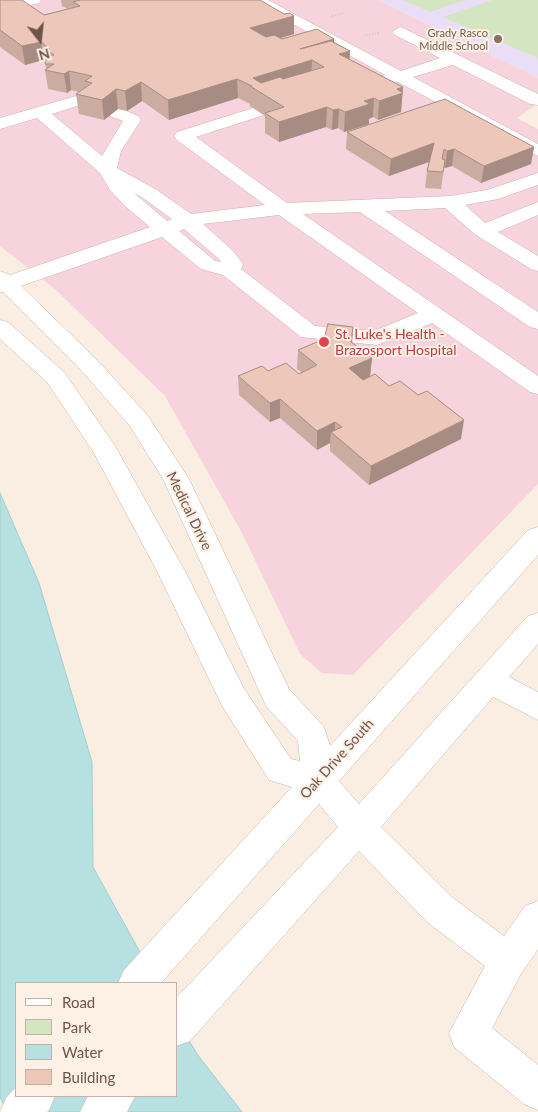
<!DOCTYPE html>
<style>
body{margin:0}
#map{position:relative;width:538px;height:1112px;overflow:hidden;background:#faede1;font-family:Lato,sans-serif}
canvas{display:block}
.legend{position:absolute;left:15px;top:982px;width:162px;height:115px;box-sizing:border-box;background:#fdf1e6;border:1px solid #c4b2a8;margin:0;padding:6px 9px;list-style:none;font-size:15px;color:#6e534a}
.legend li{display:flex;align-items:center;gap:10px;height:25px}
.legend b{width:25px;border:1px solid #c4b2a8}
.north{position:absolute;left:15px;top:15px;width:50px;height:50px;-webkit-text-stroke:4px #fdf1e6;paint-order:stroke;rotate:164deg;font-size:14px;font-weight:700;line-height:20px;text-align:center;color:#6e534a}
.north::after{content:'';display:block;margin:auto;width:18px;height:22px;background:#6e534a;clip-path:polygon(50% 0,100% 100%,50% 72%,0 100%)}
</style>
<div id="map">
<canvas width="538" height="1112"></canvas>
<ul class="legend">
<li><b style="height:6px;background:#fff"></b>Road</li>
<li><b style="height:14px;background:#d4e5c1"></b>Park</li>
<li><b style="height:14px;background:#b7e0e1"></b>Water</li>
<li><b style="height:14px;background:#edc8ba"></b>Building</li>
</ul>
<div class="north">N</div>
</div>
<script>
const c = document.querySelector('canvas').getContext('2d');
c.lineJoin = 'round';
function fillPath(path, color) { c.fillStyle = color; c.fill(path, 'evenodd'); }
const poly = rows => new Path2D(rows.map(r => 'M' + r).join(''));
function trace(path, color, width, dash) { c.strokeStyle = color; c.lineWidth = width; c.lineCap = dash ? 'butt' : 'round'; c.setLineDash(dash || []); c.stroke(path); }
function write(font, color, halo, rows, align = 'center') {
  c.font = font + ' Lato,sans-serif'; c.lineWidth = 4; c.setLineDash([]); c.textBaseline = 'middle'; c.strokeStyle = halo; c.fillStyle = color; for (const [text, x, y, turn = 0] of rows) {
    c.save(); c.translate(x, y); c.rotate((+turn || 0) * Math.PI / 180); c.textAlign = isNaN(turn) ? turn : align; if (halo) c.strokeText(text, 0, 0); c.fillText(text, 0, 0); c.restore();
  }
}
fillPath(poly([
 [378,0,538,0,538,78]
]), '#eadef6');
fillPath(poly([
 [0,0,378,0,538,78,538,103,517,118,538,129,538,484,353,675,322,673,300,654,242,533,165,396,55,289,0,246]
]), '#f7d4dd');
fillPath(poly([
 [403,0,465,0,430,12],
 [492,0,538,0,538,58,443,17]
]), '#d4e5c1');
const water = poly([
 [0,493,39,583,92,762,93,867,157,983,16,983,16,1096,176,1096,176,1018,197,1054,242,1112,7,1112,0,1097,0,493]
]);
fillPath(water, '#b7e0e1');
trace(water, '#9ed0d2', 1);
const minor = poly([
 [15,0,41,0,39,3,0,12,0,4,15,0],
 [250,0,268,0,401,71,440,58,395,35,392,32,400,27,405,29,538,94,538,105,530,104,453,65,413,77,538,144,538,156,398,82,353,96,347,95,345,91,347,87,385,75,250,0],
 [76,96,101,100,138,116,141,120,121,151,117,168,157,190,191,214,265,205,177,140,174,136,177,132,288,97,301,98,303,102,301,106,289,107,196,137,287,203,450,196,487,190,538,173,538,185,498,199,465,205,485,223,538,202,538,215,498,232,538,256,538,271,531,269,476,235,445,208,385,211,538,312,538,329,530,327,360,212,303,214,538,376,538,394,530,392,432,323,377,345,301,337,223,275,201,269,162,237,21,286,97,360,148,416,189,479,289,689,324,727,330,746,528,530,538,527,538,555,339,781,359,804,528,616,538,613,538,644,509,677,538,692,538,720,493,697,381,827,453,898,504,936,525,906,538,901,538,949,521,974,492,1028,538,1065,538,1110,524,1104,454,1047,449,1033,485,966,427,922,359,851,190,1041,176,1046,176,998,338,827,319,804,161,983,118,983,124,970,292,787,269,780,221,704,158,573,94,453,47,382,0,339,0,320,8,322,64,372,115,446,186,573,243,687,291,759,300,761,298,741,266,706,163,479,130,426,81,370,3,292,0,292,0,271,10,275,150,227,125,206,110,190,100,173,37,118,0,129,0,118,76,96],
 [77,106,91,109,123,121,102,156,52,114,77,106],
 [134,193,143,198,172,219,167,221,134,193],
 [279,215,418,313,374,331,315,326,241,269,243,264,233,251,203,224,279,215],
 [184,229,219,259,221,262,215,261,179,231,184,229],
 [16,1087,16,1096,55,1096,49,1110,47,1112,0,1112,6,1098,16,1087],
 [88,1096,135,1096,127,1112,80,1112,88,1096]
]);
trace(minor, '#c9b4a9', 1);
trace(poly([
 [332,16,344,13],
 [366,35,379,33]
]), '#d1ac9e', 2, [0.5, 2.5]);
fillPath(minor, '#fff');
fillPath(poly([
 [0,0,44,15,68,9,62,6,61,0,260,0,294,34,280,38,282,39,334,39,334,42,350,51,349,59,403,87,401,112,378,120,373,117,369,119,369,124,344,132,338,128,332,130,326,127,279,142,265,133,265,116,250,106,250,104,238,98,169,120,142,101,127,111,118,109,104,120,79,114,76,94,79,92,71,90,67,93,48,89,45,70,46,69,45,62,43,60,25,65,0,47],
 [347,132,534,147,531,164,481,183,452,166,445,168,444,168,441,189,425,188,427,171,429,161,389,176,346,149],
 [353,327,352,343,372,358,370,376,389,386,461,439,369,485,330,451,330,443,317,450,280,418,270,422,239,395,238,376,268,371,299,374,301,372,297,369,298,350]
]), '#ccaca0');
fillPath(poly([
 [294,16,294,34,251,47,250,28],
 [334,39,334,58,312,60,311,80,253,89,253,78,300,49],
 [41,42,43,60,25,65,22,46],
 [350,51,349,70,339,54],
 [69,71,71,90,67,93,64,74],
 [237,79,238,98,169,120,168,100],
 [141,82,142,101,127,111,125,91],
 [403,87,401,112,378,120,379,101,397,89],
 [116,89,118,109,104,120,102,100],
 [374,98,373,117,369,119,369,124,344,132,345,112,364,101],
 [327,107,326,127,279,142,279,122],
 [339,109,338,128,332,130,333,110],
 [434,143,432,161,389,176,391,159],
 [534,147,531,164,481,183,484,166],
 [454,149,452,166,445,168,447,151],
 [353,327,352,345,351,342],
 [372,358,370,377,347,387,349,368],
 [280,399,280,418,270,422,270,403],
 [464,420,461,439,369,485,371,466],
 [335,422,335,435,331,432,330,443,317,450,317,431]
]), '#a68c82');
const building = poly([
 [0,0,22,0,44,15,80,6,73,2,80,0,79,0,260,0,284,14,290,13,294,16,250,28,266,37,274,35,282,39,317,29,334,39,300,49,331,41,350,51,339,54,403,87,397,89,403,93,379,101,374,98,364,101,370,104,345,112,339,109,333,110,327,107,279,122,265,113,284,107,250,86,252,86,237,79,168,100,141,82,125,91,116,89,102,100,76,94,92,83,85,81,92,76,69,71,64,74,45,70,54,64,45,64,47,56,54,55,47,50,50,49,41,42,22,46,0,30,0,0],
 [312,60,324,67,283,79,280,77,261,83,253,78,312,60],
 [445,99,534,147,484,166,454,149,447,151,444,149,442,159,445,160,443,172,427,171,434,143,391,159,347,132,445,99],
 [328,324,353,327,351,342,372,358,349,368,363,380,375,374,389,386,400,381,418,395,427,391,464,420,371,466,331,432,342,427,335,422,317,431,280,399,270,403,238,376,262,366,268,371,286,363,299,374,317,365,298,350,324,339,328,324]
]);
fillPath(building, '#edc8ba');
trace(building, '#a68c82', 1);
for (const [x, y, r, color] of [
 [498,39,5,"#8d6e63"],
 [324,342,6,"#e0444e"]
]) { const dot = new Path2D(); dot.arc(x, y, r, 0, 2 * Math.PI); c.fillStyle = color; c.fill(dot); trace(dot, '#fdf1e6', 2); }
write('11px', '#785e54', '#fdf1e6', [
 ["Grady Rasco",488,33],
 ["Middle School",488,46]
], 'right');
write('14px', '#be3a42', '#fdf1e6', [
 ["St. Luke's Health -",335,334],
 ["Brazosport Hospital",335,350]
], 'left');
write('14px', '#6e534a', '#fdf1e6', [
 ["Medical Drive",189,511,64],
 ["Oak Drive South",337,759,-48]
]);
</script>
